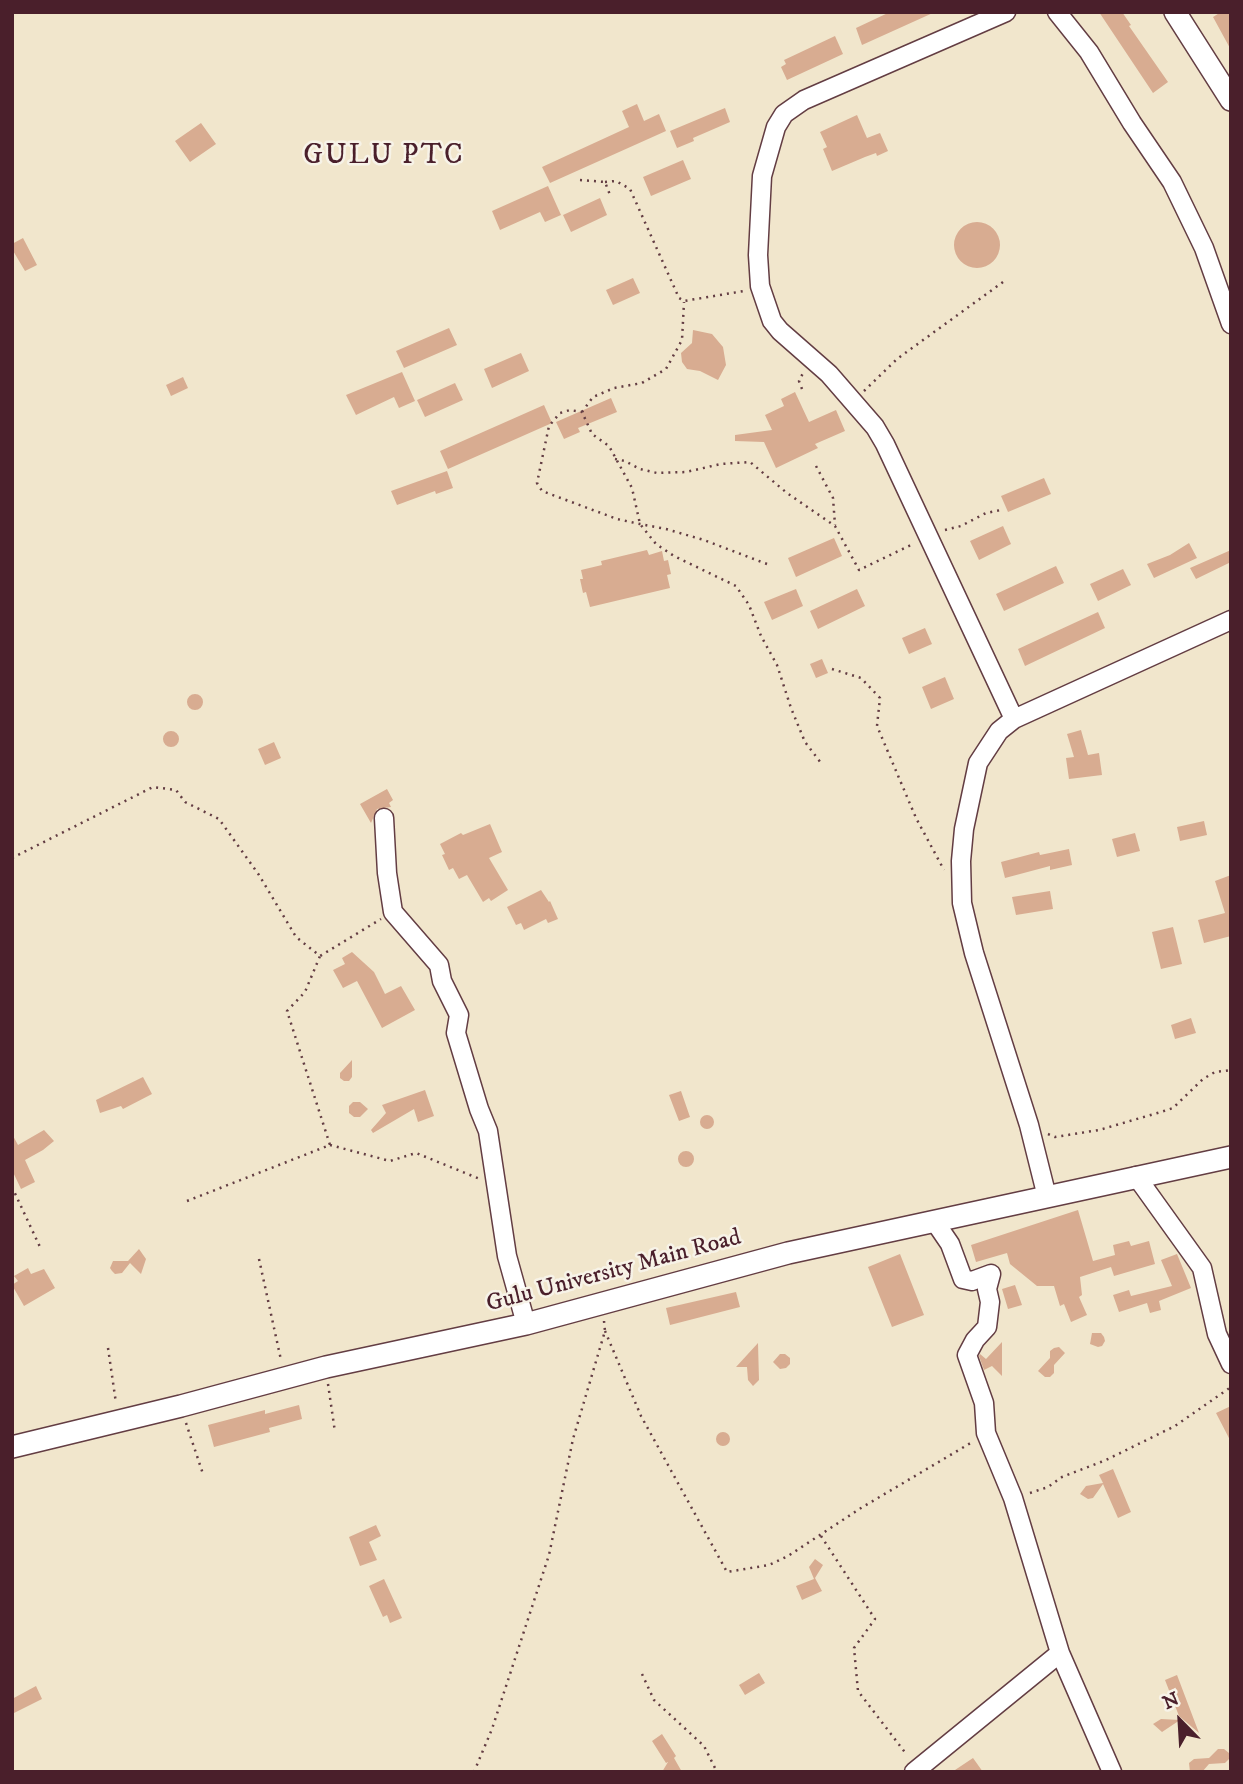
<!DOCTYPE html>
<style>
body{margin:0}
#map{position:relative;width:1243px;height:1784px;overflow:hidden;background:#f1e6cc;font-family:"IM FELL DW Pica",serif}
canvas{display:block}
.frame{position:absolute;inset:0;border:14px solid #4a1f2b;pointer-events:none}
.north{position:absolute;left:1145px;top:1686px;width:70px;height:70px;-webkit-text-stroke:5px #f7f3e8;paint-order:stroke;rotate:336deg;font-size:19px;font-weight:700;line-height:28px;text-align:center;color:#4a1f2b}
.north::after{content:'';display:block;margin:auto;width:24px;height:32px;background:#4a1f2b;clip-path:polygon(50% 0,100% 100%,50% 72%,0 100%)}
</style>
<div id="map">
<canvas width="1243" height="1784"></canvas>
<div class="frame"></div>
<div class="north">N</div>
</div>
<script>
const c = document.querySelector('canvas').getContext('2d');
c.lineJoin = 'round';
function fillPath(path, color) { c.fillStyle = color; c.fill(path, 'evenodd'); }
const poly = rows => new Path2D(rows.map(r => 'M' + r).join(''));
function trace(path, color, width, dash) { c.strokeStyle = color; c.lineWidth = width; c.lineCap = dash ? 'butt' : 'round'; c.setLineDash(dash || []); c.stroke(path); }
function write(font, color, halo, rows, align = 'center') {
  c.font = font + ' "IM FELL DW Pica",serif'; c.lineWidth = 5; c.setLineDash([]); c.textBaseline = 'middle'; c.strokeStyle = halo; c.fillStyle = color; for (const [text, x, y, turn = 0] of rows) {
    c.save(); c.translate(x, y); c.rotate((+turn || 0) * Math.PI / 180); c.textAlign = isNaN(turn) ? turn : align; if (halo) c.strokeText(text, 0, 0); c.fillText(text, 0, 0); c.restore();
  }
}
fillPath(poly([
 [890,12,935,12,862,45,856,28],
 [1099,12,1122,12,1131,25,1129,26,1168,82,1153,93],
 [1221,12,1231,12,1231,50,1213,17],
 [835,36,843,54,787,80,781,67,786,64,784,60],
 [637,104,644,121,659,114,666,131,550,183,542,167,629,127,622,111],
 [725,108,730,122,693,138,694,141,677,148,670,131],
 [857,115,867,138,880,133,888,151,877,156,876,153,865,157,832,171,823,149,827,147,820,132],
 [201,123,216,144,190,162,175,141],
 [683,160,691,179,651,196,643,177],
 [548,186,561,215,545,222,540,212,500,230,492,211],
 [600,198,607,215,571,232,563,215],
 '954 245a23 23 0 1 1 46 0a23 23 0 1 1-46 0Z',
 [23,238,37,265,25,271,12,249,12,244],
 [633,278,640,293,613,305,606,290],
 [449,328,457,345,404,368,396,351],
 [693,330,712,334,723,347,726,365,718,380,700,371,687,369,682,362,681,353,692,343],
 [521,353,529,371,492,388,484,369],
 [402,372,415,401,399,408,394,397,356,415,346,395],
 [183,377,188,388,171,396,166,385],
 [455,383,463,400,425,417,417,400],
 [795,392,809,422,836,410,845,431,815,444,818,448,776,468,764,442,735,441,735,435,772,430,765,415,784,406,781,399],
 [611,398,617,412,578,428,580,432,564,439,556,422],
 [544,405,552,423,448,469,440,451],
 [447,471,453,488,436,494,435,491,397,505,391,491],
 [1044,478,1051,494,1008,512,1001,496],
 [1003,526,1011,544,979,560,970,541],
 [834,538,842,556,796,577,788,558],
 [1189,543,1197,558,1154,578,1147,564,1170,555],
 [647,550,649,555,662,551,664,561,668,560,671,574,667,575,670,588,590,607,586,592,583,593,580,579,583,579,581,570,602,565,601,561],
 [1231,550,1231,562,1196,579,1190,568],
 [1056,566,1064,583,1004,611,996,594],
 [1123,569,1131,585,1098,601,1090,584],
 [796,589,803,606,772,620,764,602],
 [857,589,865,606,818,629,810,611],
 [1098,612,1105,628,1025,666,1018,649],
 [925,628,932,644,909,654,902,638],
 [822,659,828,673,816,678,810,664],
 [945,677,954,699,931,709,922,687],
 '187 702a8 8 0 1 1 16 0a8 8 0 1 1-16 0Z',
 [1081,730,1088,755,1099,753,1102,775,1069,779,1066,758,1074,757,1067,734],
 '163 739a8 8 0 1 1 16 0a8 8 0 1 1-16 0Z',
 [274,742,281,758,265,765,258,749],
 [387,789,393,800,389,803,391,807,377,809,371,823,360,804],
 [1204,821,1207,835,1180,841,1177,827],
 [490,824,502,852,489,858,508,890,491,901,489,898,483,902,467,875,459,879,453,868,449,870,442,855,445,854,440,844,461,833,463,835],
 [1135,833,1140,851,1117,857,1112,839],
 [1069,849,1072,865,1050,870,1050,866,1005,878,1001,862,1039,852,1040,855],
 [1231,875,1231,936,1204,943,1198,920,1225,913,1215,881],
 [541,890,549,902,550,901,558,919,548,923,546,919,524,930,521,923,516,925,507,907],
 [1050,891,1053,909,1016,915,1012,897],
 [1173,927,1182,964,1161,969,1152,932],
 [352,952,374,972,385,994,401,986,415,1010,382,1028,357,981,343,988,333,970,345,964,342,958],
 [1191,1018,1196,1033,1175,1039,1171,1025],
 [352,1060,352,1077,349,1081,344,1081,340,1078,340,1073],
 [143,1077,152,1094,123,1109,121,1106,100,1113,96,1100],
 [425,1090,434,1116,418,1122,414,1109,373,1133,371,1130,386,1113,382,1105],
 [681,1091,690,1117,679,1121,669,1095],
 [353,1102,360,1102,368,1109,360,1117,354,1117,349,1113,349,1106],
 '700 1122a7 7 0 1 1 14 0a7 7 0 1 1-14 0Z',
 [44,1130,54,1141,43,1150,25,1160,35,1182,21,1189,12,1170,12,1134,18,1145],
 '678 1159a8 8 0 1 1 16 0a8 8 0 1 1-16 0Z',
 [1078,1210,1093,1261,1115,1255,1113,1245,1129,1241,1131,1246,1149,1241,1155,1264,1114,1276,1111,1267,1080,1277,1082,1295,1079,1297,1087,1315,1071,1322,1064,1304,1060,1306,1054,1286,1037,1286,1010,1264,1007,1253,976,1262,971,1245],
 [139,1249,146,1259,141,1274,130,1263,122,1273,115,1274,112,1271,110,1268,113,1261,128,1261],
 [900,1254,924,1315,892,1327,868,1267],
 [1177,1254,1191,1288,1159,1301,1161,1310,1150,1313,1147,1303,1119,1312,1113,1295,1129,1290,1131,1296,1172,1286,1161,1260],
 [28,1268,31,1274,44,1269,55,1288,24,1306,12,1285,18,1281,14,1276],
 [1015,1285,1022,1305,1008,1309,1002,1289],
 [736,1292,740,1307,670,1325,666,1308],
 [1092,1333,1101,1333,1104,1337,1105,1341,1102,1346,1098,1347,1090,1344],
 [1002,1342,1002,1376,992,1366,984,1370,979,1356,980,1354,986,1359],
 [758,1343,759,1380,753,1386,748,1380,747,1367,736,1367],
 [1059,1347,1065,1353,1054,1365,1054,1373,1050,1377,1045,1377,1038,1371,1050,1358,1050,1351,1054,1348],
 [780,1354,785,1354,790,1358,790,1364,786,1368,780,1369,773,1362],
 [299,1405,302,1419,269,1428,270,1432,214,1447,208,1425,265,1410,265,1414],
 [1231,1406,1231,1442,1216,1413],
 '716 1439a7 7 0 1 1 14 0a7 7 0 1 1-14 0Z',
 [1113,1469,1131,1512,1118,1518,1103,1484,1093,1498,1088,1499,1080,1494,1086,1486,1103,1483,1099,1475],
 [376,1525,381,1536,369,1542,377,1560,360,1566,349,1537],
 [815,1559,823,1565,815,1578,822,1591,802,1600,796,1586,814,1579,809,1567],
 [384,1579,402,1618,390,1623,387,1615,383,1617,369,1586],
 [759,1673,765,1683,745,1695,739,1685],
 [1177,1675,1199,1733,1179,1716,1165,1680],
 [36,1686,42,1699,12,1714,12,1699],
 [1161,1719,1180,1720,1162,1732,1153,1724],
 [662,1734,676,1756,674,1758,682,1772,662,1772,668,1762,666,1763,652,1741],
 [1218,1749,1224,1749,1229,1753,1229,1759,1225,1763,1209,1764,1202,1772,1190,1772,1189,1763,1194,1759,1209,1758],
 [973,1758,983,1772,952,1772]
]), '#d8ac91');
const minor = poly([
 [1006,12,804,100,784,114,776,127,762,176,758,255,760,286,772,321,780,331,829,374,875,427,885,444,1014,719],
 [1057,12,1089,52,1132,123,1172,182,1204,248,1231,324],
 [384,818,387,873,393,912,439,965,442,981,459,1015,456,1033,479,1109,488,1131,507,1256,526,1324],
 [1136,1176,1202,1268,1217,1334,1231,1364],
 [1047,1197,1029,1125,974,953,962,903,961,861,964,829,978,763,999,731,1014,719,1231,620],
 [935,1222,950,1244,963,1279,972,1281,991,1274,987,1289,990,1302,987,1327,975,1340,967,1355,984,1403,986,1433,1013,1498,1060,1653,1112,1772],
 [914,1772,1060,1653]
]);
const tertiary = poly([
 [1175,12,1231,100],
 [12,1447,181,1406,326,1367,526,1324,788,1253,1231,1157]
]);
trace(minor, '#633d43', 21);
trace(tertiary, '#633d43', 24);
trace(poly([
 [580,180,605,182,610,195],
 [605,182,616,181,630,189,679,298,684,301,744,291],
 [802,389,799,381,803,373],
 [864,391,897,359,1003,282],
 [582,412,593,397,614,388,642,383,666,369,682,340,684,302],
 [615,459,625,461,640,469,657,473,686,472,721,464,750,462,787,493,835,526,859,570,913,544],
 [816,466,833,498,835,525],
 [945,530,961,526,986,513,1001,510],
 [767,564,704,540,666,529,640,524,617,519,542,491,537,483,549,426,560,413,570,410,582,412,592,434,609,446,632,488,640,524,656,544,674,556,736,586,749,605,761,636,777,665,791,708,805,742,821,763],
 [832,669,861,678,880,698,877,726,916,818,944,870],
 [12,858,153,787,176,790,185,802,219,819,259,875,296,937,320,956,381,919],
 [1048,1134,1055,1137,1099,1130,1161,1112,1173,1108,1203,1079,1215,1072,1231,1070],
 [330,1145,390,1161,416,1153,480,1179],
 [12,1187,40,1247],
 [187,1201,330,1145,287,1011,305,992,320,956],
 [259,1259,281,1360],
 [605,1331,641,1416,727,1572,769,1565,788,1556,861,1508,974,1441],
 [108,1348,116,1403],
 [328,1384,335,1432],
 [186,1423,203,1474],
 [1030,1493,1048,1487,1062,1477,1106,1460,1175,1426,1231,1387],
 [821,1536,875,1619,854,1648,858,1691,907,1755],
 [642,1674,654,1700,704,1746,717,1772],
 [474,1772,492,1729,549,1555,573,1439,605,1331,604,1321]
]), '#633d43', 2.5, [2, 5]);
trace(minor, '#fff', 18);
trace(tertiary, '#fff', 21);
write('24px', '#4a1f2b', '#f7f3e8', [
 ["Gulu University Main Road",614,1272,-15]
]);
c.letterSpacing = '2px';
write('28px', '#4a1f2b', '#f7f3e8', [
 ["GULU PTC",384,157]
]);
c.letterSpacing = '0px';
</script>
